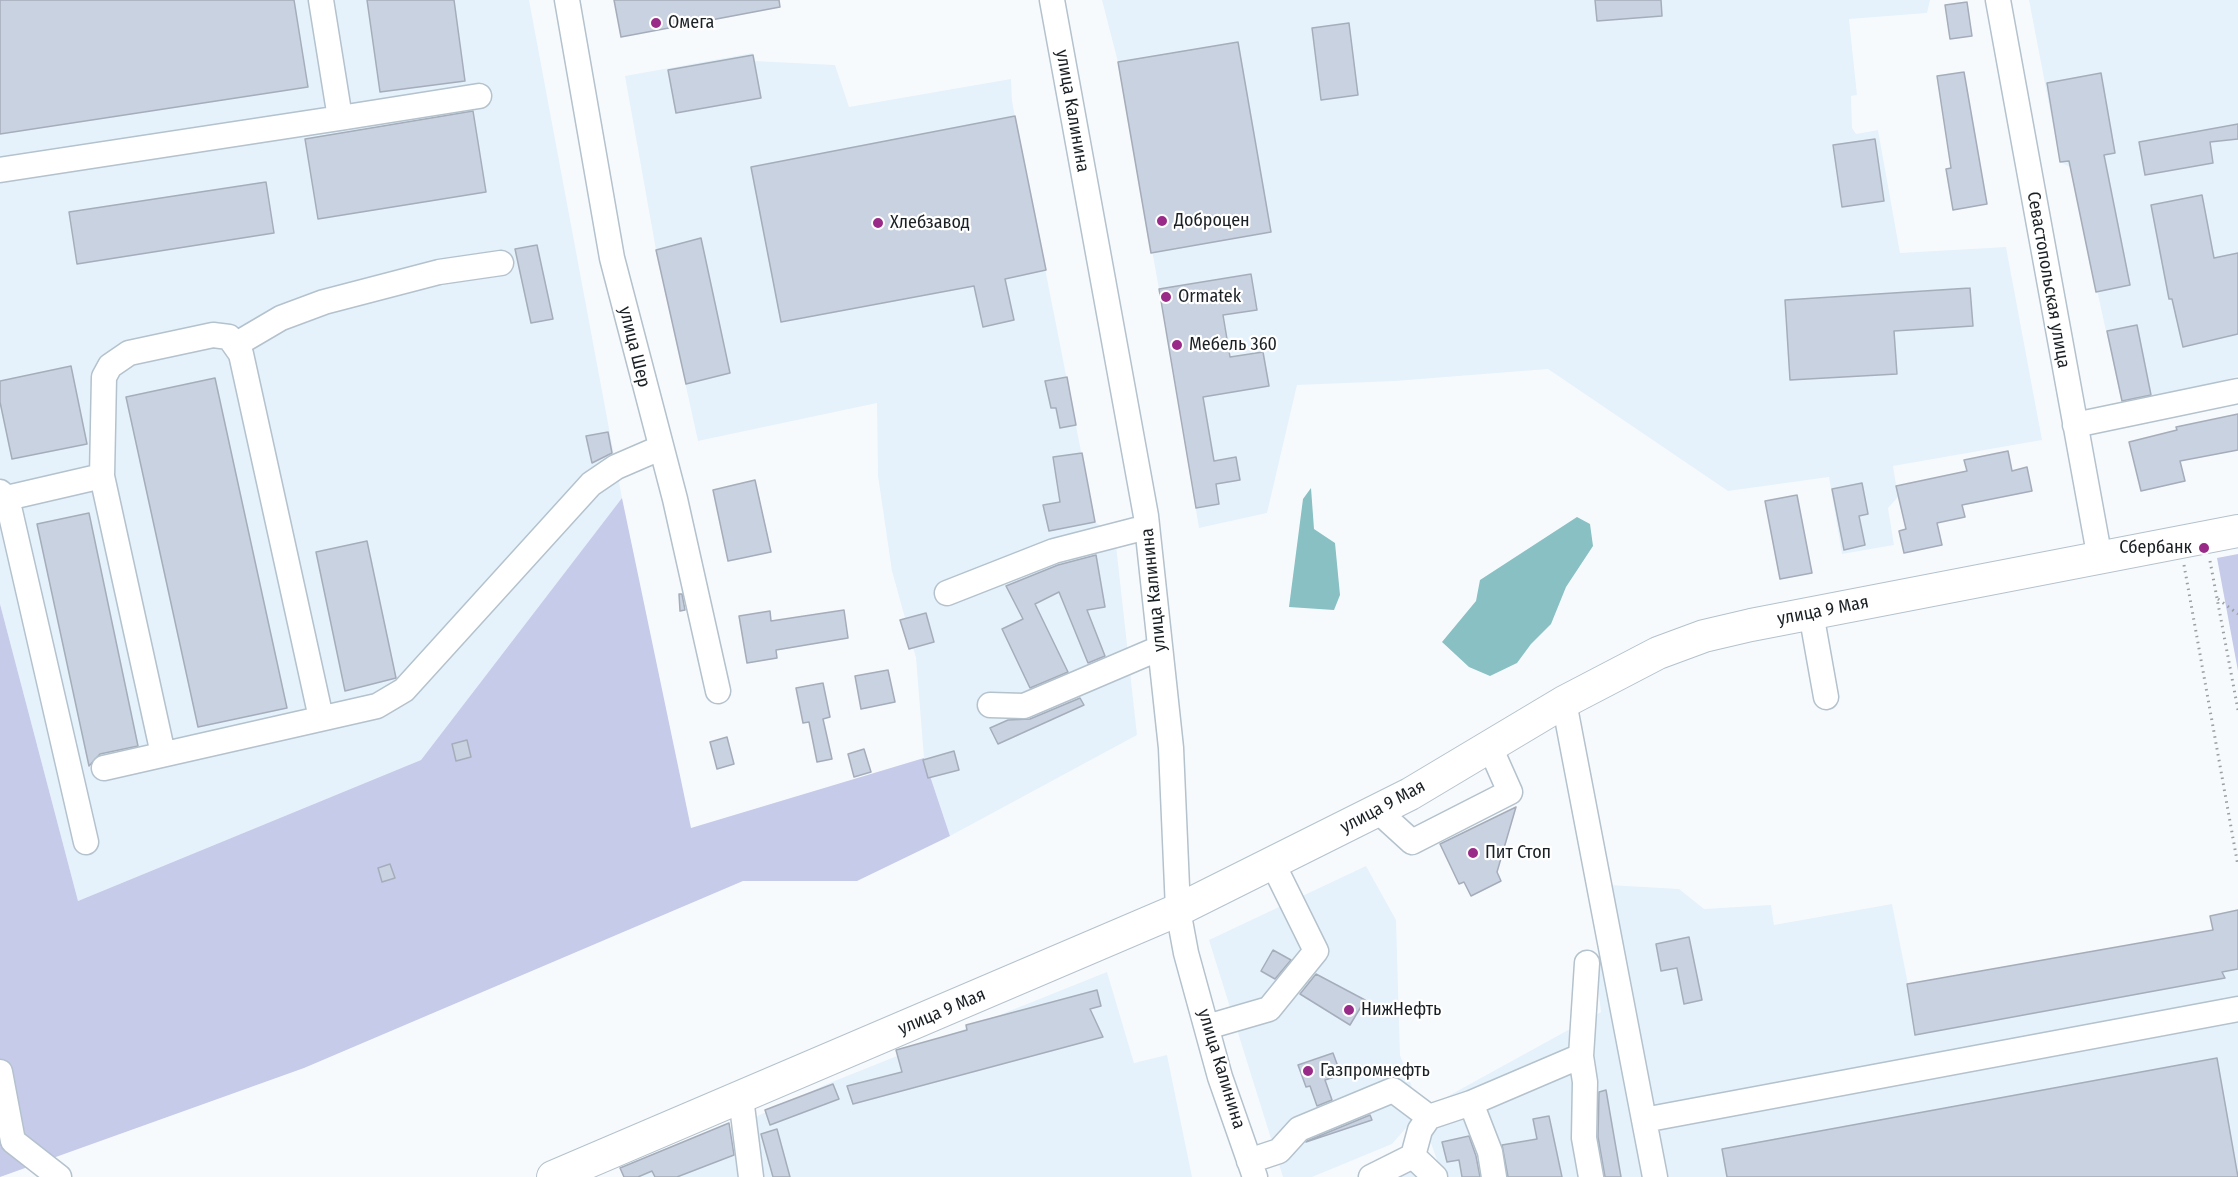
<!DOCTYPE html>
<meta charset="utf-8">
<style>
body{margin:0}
canvas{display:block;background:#f7fafc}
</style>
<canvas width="2238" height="1177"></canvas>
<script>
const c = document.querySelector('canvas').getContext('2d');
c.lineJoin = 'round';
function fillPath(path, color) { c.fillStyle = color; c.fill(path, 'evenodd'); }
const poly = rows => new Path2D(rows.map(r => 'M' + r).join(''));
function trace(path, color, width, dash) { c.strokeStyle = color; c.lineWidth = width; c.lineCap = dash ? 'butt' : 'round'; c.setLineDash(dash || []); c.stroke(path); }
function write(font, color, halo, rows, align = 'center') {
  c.font = font + ' "Fira Sans Condensed",sans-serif'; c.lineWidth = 4.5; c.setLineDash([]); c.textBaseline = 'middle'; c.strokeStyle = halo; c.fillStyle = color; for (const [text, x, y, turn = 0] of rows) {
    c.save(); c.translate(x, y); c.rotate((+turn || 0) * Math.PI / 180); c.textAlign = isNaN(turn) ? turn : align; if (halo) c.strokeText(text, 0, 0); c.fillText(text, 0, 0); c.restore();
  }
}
fillPath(poly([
 [0,0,529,0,622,498,421,760,78,901,0,604],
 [1102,0,1930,0,1927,13,1849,19,1857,95,1851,96,1852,128,1856,134,1878,130,1900,253,2006,247,2042,440,1893,466,1898,497,1888,508,1894,545,1842,554,1829,477,1728,491,1548,369,1395,381,1297,385,1267,513,1199,528,1159,289,1118,62],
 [2029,0,2238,0,2238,376,2178,396,2122,404,2070,167,2060,162],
 [753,53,754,61,835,65,849,107,1011,79,1012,101,1095,522,1115,536,1137,735,950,836,924,758,916,658,892,571,878,476,877,403,698,441,656,250,625,76],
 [1366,866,1396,920,1400,1055,1421,1111,1601,1012,1596,970,1606,958,1609,885,1679,889,1704,909,1771,905,1774,925,1892,904,1908,984,2213,930,2210,916,2238,910,2238,1177,1395,1177,1437,1160,1420,1112,1392,1144,1312,1177,1283,1177,1209,940],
 [1107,972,1134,1063,1167,1055,1192,1177,625,1177,827,1084]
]), '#e5f2fc');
fillPath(poly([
 [622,498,691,828,924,758,950,836,857,881,743,881,304,1068,0,1177,0,604,78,901,421,760],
 [2238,554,2238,671,2217,558]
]), '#c6cbea');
fillPath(poly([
 [1311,488,1314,529,1335,543,1340,595,1334,610,1289,607,1303,499],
 [1577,517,1590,524,1593,546,1566,587,1551,624,1531,644,1517,663,1490,676,1469,667,1442,642,1476,601,1480,580]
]), '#88c0c4');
const building = poly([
 [0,0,294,0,308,87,0,134,0,0],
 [367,0,454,0,465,81,380,92,367,0],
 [614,0,779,0,780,7,621,37,614,0],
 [1595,0,1661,0,1662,16,1597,21,1595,0],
 [1967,2,1972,36,1950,39,1945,5,1967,2],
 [1349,23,1358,95,1321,100,1312,28,1349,23],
 [1238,42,1271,232,1151,253,1118,62,1238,42],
 [753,55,761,98,676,113,668,70,753,55],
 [1964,72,1987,204,1953,210,1946,169,1951,168,1937,76,1964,72],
 [2101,73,2115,153,2104,155,2130,285,2096,292,2069,161,2060,162,2047,83,2101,73],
 [473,111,486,192,318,219,305,139,473,111],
 [1015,116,1046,270,1005,279,1014,320,983,327,974,286,781,322,751,167,1015,116],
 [2238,124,2238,139,2210,142,2213,163,2145,175,2139,142,2238,124],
 [1875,139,1884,201,1842,207,1833,145,1875,139],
 [266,182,274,233,77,264,69,212,266,182],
 [2202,195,2214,258,2238,253,2238,334,2183,347,2172,299,2169,299,2151,205,2202,195],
 [701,238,730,373,686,384,656,250,701,238],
 [537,245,553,319,531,323,515,249,537,245],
 [1251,274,1257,310,1223,315,1230,357,1263,352,1269,386,1203,397,1214,461,1236,457,1240,480,1216,484,1219,504,1196,508,1159,289,1251,274],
 [1970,288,1973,326,1894,331,1897,374,1790,380,1785,300,1970,288],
 [2137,325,2151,395,2122,401,2107,331,2137,325],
 [71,366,87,444,12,459,0,402,0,381,71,366],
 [1067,377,1076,425,1060,428,1056,408,1051,408,1045,381,1067,377],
 [215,378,287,708,198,727,126,397,215,378],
 [2238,414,2238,450,2180,461,2185,481,2141,491,2129,442,2177,430,2176,427,2238,414],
 [608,432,612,453,592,463,586,436,608,432],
 [2008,451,2012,471,2027,467,2032,491,1962,505,1965,517,1937,523,1942,545,1904,553,1899,531,1906,529,1896,486,1967,471,1964,460,2008,451],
 [1082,453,1095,522,1049,531,1043,505,1060,502,1053,457,1082,453],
 [755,480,771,552,728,561,713,490,755,480],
 [1862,483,1868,514,1859,516,1865,545,1844,550,1832,489,1862,483],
 [1797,495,1812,573,1780,579,1765,501,1797,495],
 [89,513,138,746,100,754,89,766,37,524,89,513],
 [367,541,396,678,345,691,316,552,367,541],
 [1096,555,1105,607,1087,610,1105,656,1088,663,1059,592,1035,604,1068,672,1030,688,1002,629,1023,619,1006,586,1058,565,1096,555],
 [679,594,682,594,685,610,680,611,679,594],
 [844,610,848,638,776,650,777,658,747,663,739,616,770,611,771,621,844,610],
 [926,613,934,642,909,649,900,620,926,613],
 [888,670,895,702,861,709,855,676,888,670],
 [823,683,830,717,823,719,832,759,817,762,809,722,803,723,796,688,823,683],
 [1080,698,1084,705,998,744,990,728,1008,720,1030,719,1080,698],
 [727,737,734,764,717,769,710,742,727,737],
 [467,740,471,757,456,761,452,744,467,740],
 [864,749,871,772,854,777,848,754,864,749],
 [954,751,959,770,928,778,923,760,954,751],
 [1516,807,1497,872,1501,881,1471,896,1464,882,1459,884,1440,844,1516,807],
 [390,864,395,878,382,882,378,868,390,864],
 [2238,910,2238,969,2222,972,2225,978,1915,1035,1907,984,2213,930,2210,916,2238,910],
 [1689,937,1702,1000,1684,1004,1677,968,1661,971,1656,944,1689,937],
 [1273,950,1291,960,1275,979,1261,971,1273,950],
 [1316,974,1365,1000,1350,1025,1300,994,1316,974],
 [1097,990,1101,1006,1090,1009,1103,1037,853,1104,847,1086,902,1072,896,1050,967,1030,966,1025,1097,990],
 [1333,1053,1341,1075,1325,1080,1332,1100,1317,1106,1310,1086,1306,1087,1298,1065,1333,1053],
 [2217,1058,2238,1177,1727,1177,1722,1149,2217,1058],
 [833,1084,839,1099,770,1125,765,1110,833,1084],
 [1606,1090,1621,1177,1605,1177,1598,1137,1599,1092,1606,1090],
 [1370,1115,1372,1120,1306,1142,1307,1141,1370,1115],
 [1549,1116,1562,1177,1508,1177,1502,1145,1537,1139,1533,1119,1549,1116],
 [729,1123,734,1155,677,1177,655,1177,652,1171,638,1177,624,1177,620,1168,729,1123],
 [777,1129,790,1177,773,1177,761,1134,777,1129],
 [1469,1136,1476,1156,1480,1177,1462,1177,1459,1160,1447,1162,1442,1142,1469,1136]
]);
fillPath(building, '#c9d2e0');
trace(building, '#a5adbb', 1.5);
const minor = poly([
 [321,0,340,118,479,96],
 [567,0,612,258,675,499,718,691],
 [1052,0,1146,516,1171,748,1178,910,1186,953,1220,1077,1255,1177],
 [1998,0,2100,559],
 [0,170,340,118],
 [235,345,281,318,324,302,439,272,501,263],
 [2075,425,2238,391],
 [0,492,7,498,102,476],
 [7,498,86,842],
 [947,593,1054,551,1147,527],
 [1811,613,1826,697],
 [1564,702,1644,1120],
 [990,705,1024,706,1160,648],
 [163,754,102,476,104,377,110,366,129,353,213,335,229,337,241,354,321,718],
 [104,768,377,706,404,690,591,484,616,467,660,448],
 [1378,811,1412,842,1510,792,1490,747],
 [1587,963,1581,1056,1585,1082,1584,1138,1591,1177],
 [1207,1027,1269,1009,1316,951,1273,864],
 [0,1072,13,1141,59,1177],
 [741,1098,751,1177],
 [1471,1103,1490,1152,1494,1177],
 [1413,1156,1435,1177],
 [1249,1161,1279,1151,1299,1129,1393,1090,1429,1117],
 [1371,1177,1413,1156,1420,1130,1429,1117,1471,1103,1581,1056],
 [1655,1177,1644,1120,2238,1009]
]);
const major = poly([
 [553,1177,1178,910,1410,794,1564,702,1658,653,1704,636,1751,625,2238,531]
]);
trace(minor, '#b4c2cd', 27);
trace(major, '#b4c2cd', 34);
trace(poly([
 [2210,561,2238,710],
 [2184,565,2238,866],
 [2218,599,2238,614]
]), '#9b9fa2', 3, [1.5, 4.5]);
trace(minor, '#fff', 24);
trace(major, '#fff', 32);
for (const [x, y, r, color] of [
 [656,23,6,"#9a2a88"],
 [1162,221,6,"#9a2a88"],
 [878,223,6,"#9a2a88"],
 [1166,297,6,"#9a2a88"],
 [1177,345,6,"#9a2a88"],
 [2204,548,6,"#9a2a88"],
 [1473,853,6,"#9a2a88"],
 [1349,1010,6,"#9a2a88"],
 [1308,1071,6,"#9a2a88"]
]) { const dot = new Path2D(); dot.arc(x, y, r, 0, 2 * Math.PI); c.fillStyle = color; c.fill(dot); trace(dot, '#fff', 2); }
write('18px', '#1a2024', '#fff', [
 ["Омега",668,23],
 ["Доброцен",1174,221],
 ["Хлебзавод",890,223],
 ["Ormatek",1178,297],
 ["Мебель 360",1189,345],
 ["Сбербанк",2192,548,"right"],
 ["Пит Стоп",1485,853],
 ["НижНефть",1361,1010],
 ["Газпромнефть",1320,1071]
], 'left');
write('18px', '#1a2024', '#fff', [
 ["улица Калинина",1072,111,80],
 ["Севастопольская улица",2048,280,80],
 ["улица Шер",634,347,76],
 ["улица Калинина",1154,590,-96],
 ["улица 9 Мая",1823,611,-11],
 ["улица 9 Мая",1383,807,-28],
 ["улица 9 Мая",942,1012,-23],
 ["улица Калинина",1221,1069,73]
]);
</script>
